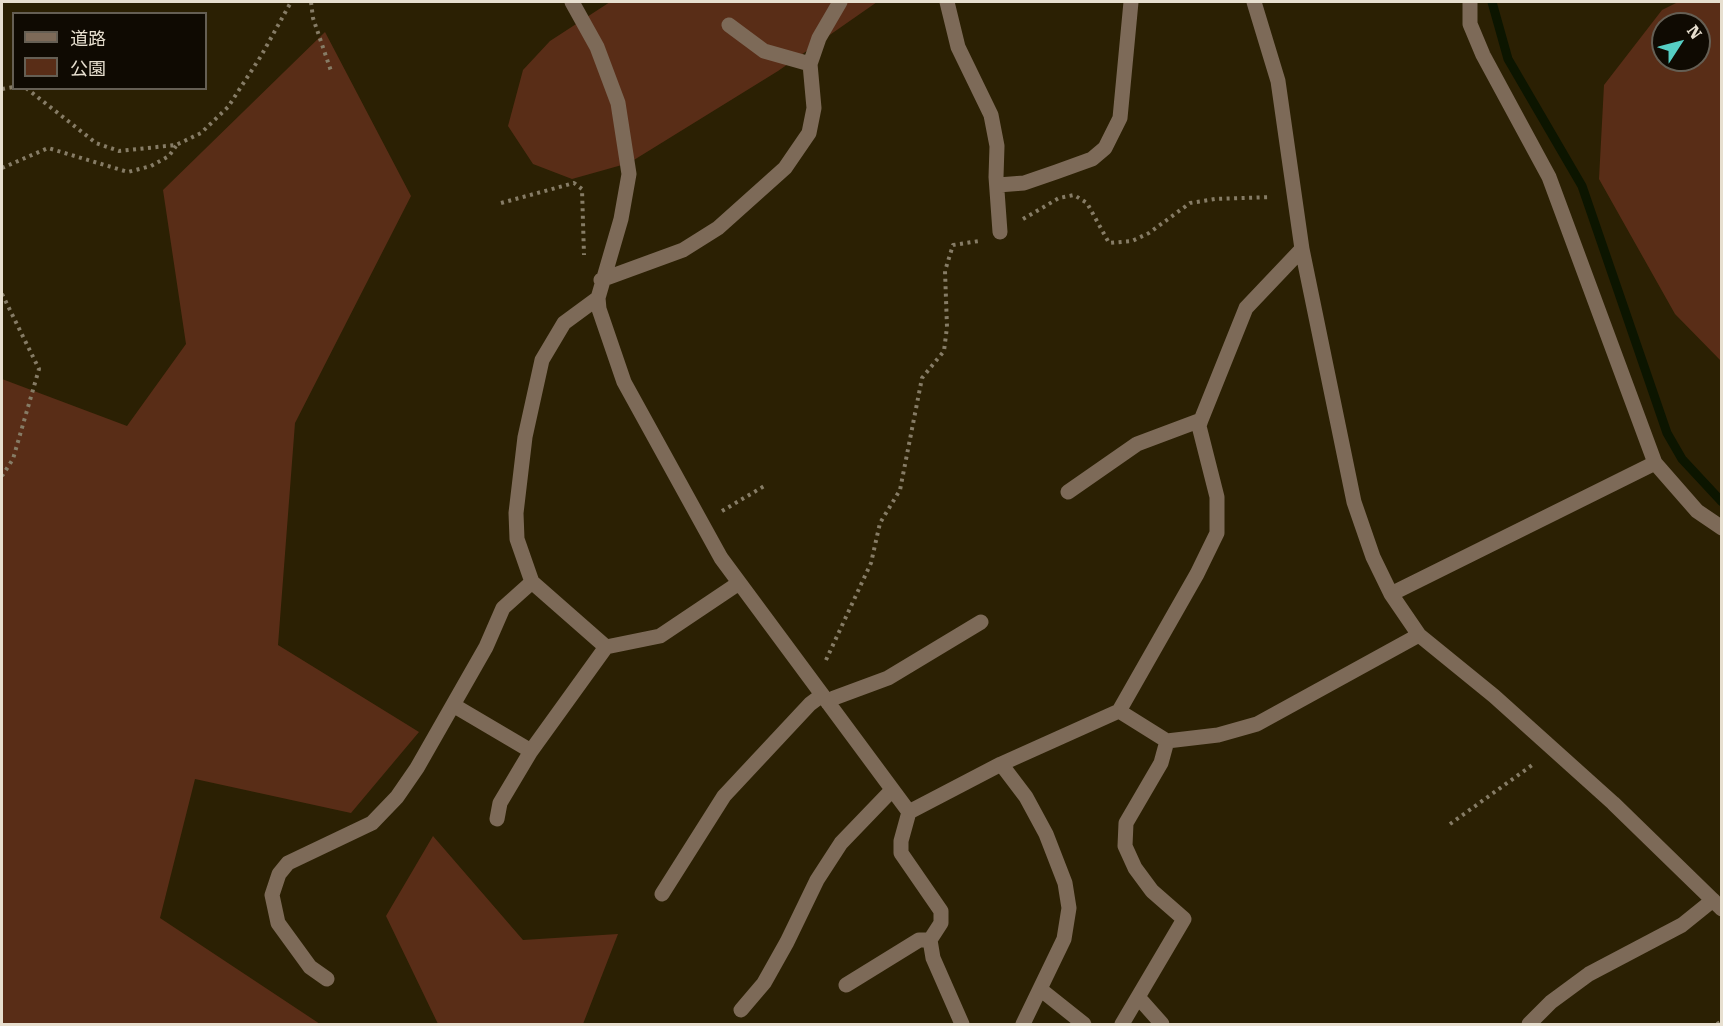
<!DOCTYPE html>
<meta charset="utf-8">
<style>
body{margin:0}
#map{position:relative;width:1723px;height:1026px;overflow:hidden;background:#2b2003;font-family:"Roboto Serif","Noto Sans JP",serif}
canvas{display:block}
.frame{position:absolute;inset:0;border:3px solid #e7dfcf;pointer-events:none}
.legend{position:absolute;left:12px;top:12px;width:195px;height:78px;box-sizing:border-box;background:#0f0a02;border:2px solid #655f54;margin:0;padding:8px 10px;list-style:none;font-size:18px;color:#e7dfcf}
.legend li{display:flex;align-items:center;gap:12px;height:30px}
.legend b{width:30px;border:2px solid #655f54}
.north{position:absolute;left:1651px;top:12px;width:60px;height:60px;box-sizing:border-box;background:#0f0a02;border:2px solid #655f54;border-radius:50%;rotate:54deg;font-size:16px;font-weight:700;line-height:24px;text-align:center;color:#e7dfcf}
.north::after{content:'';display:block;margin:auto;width:21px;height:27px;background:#56cec4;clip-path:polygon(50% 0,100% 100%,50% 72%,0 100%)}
</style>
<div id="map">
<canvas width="1723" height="1026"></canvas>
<div class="frame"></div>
<ul class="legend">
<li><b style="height:8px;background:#7d6a58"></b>道路</li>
<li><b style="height:16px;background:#592d17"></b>公園</li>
</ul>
<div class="north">N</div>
</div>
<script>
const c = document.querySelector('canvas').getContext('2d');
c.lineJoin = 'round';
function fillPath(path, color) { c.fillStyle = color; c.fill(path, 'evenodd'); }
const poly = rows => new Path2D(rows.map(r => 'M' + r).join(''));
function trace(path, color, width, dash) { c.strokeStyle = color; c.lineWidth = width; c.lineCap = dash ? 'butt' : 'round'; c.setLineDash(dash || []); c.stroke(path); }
fillPath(poly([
 [610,2,877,2,778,71,629,163,572,179,533,164,508,126,523,70,550,41],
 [1678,2,1721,2,1721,361,1675,314,1599,179,1604,85,1662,10],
 [1663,24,1699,24,1699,60,1663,60],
 [325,32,411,196,295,423,278,645,419,732,351,813,195,779,160,918,320,1024,2,1024,2,379,127,426,186,344,163,190],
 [433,836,523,940,618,934,583,1024,438,1024,386,916]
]), '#592d17');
trace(poly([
 [1492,2,1508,59,1582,186,1667,433,1682,459,1722,502]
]), '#0c1500', 9);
trace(poly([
 [311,2,313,18,331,71],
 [26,88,96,143,119,151,176,145,201,133,228,107,261,56,291,2],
 [2,89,14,87],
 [2,168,48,148,128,172,151,166,169,156,176,146],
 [501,203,574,183,582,189,584,255],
 [1023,219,1059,198,1074,195,1087,203,1109,243,1132,241,1149,233,1190,203,1215,199,1271,197],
 [2,294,39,369,13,459,2,476],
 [722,511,766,485],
 [826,660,871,563,880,523,900,490,922,378,944,351,947,327,945,271,953,245,979,241],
 [1450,824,1535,763],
 [1717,1024,1722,1021]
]), '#867c66', 4, [3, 4.5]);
trace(poly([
 [572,2,597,47,618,103,629,174,621,219,598,298,599,309,624,382,721,558,909,812,1001,764,1119,711,1167,741,1218,735,1257,724,1419,635],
 [947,2,958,47,991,115,997,146,996,177,1000,232],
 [1254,2,1278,81,1302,249,1354,502,1373,557,1391,594,1419,635,1494,696,1613,803,1722,909],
 [1470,2,1470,24,1483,55,1549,177,1655,463],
 [729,25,764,51,810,64],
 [998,185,1024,183,1056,172,1092,159,1105,148,1120,118,1131,2],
 [601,280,683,250,718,228,785,168,809,133,814,108,810,64,819,38,840,2],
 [1068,492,1137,444,1201,420],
 [1391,594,1655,463,1697,511,1722,528],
 [606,647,660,636,739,583],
 [828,703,834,698,888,678,981,622],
 [453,705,531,751,606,647,532,582],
 [1119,711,1197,574,1217,533,1217,497,1199,426,1201,420,1246,308,1302,249],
 [1001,764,1026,797,1046,834,1065,883,1069,908,1064,939,1023,1024],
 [909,812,901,841,901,853,941,911,941,923,930,940,933,958,962,1024],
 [497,819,500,803,531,751],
 [662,894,724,796,810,704,822,695],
 [327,979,310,967,278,923,272,895,279,874,288,863,372,823,397,797,417,768,486,647,503,608,532,582,517,539,516,513,525,437,542,360,564,323,598,298],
 [846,985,919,940,930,940],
 [1040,989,1084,1024],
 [1138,997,1162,1024],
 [741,1010,764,983,787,942,817,880,841,843,892,790],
 [1122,1024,1184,919,1152,891,1135,868,1125,846,1126,823,1161,763,1167,741],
 [1529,1024,1551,1002,1589,974,1682,925,1713,900]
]), '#7d6a58', 15);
</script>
